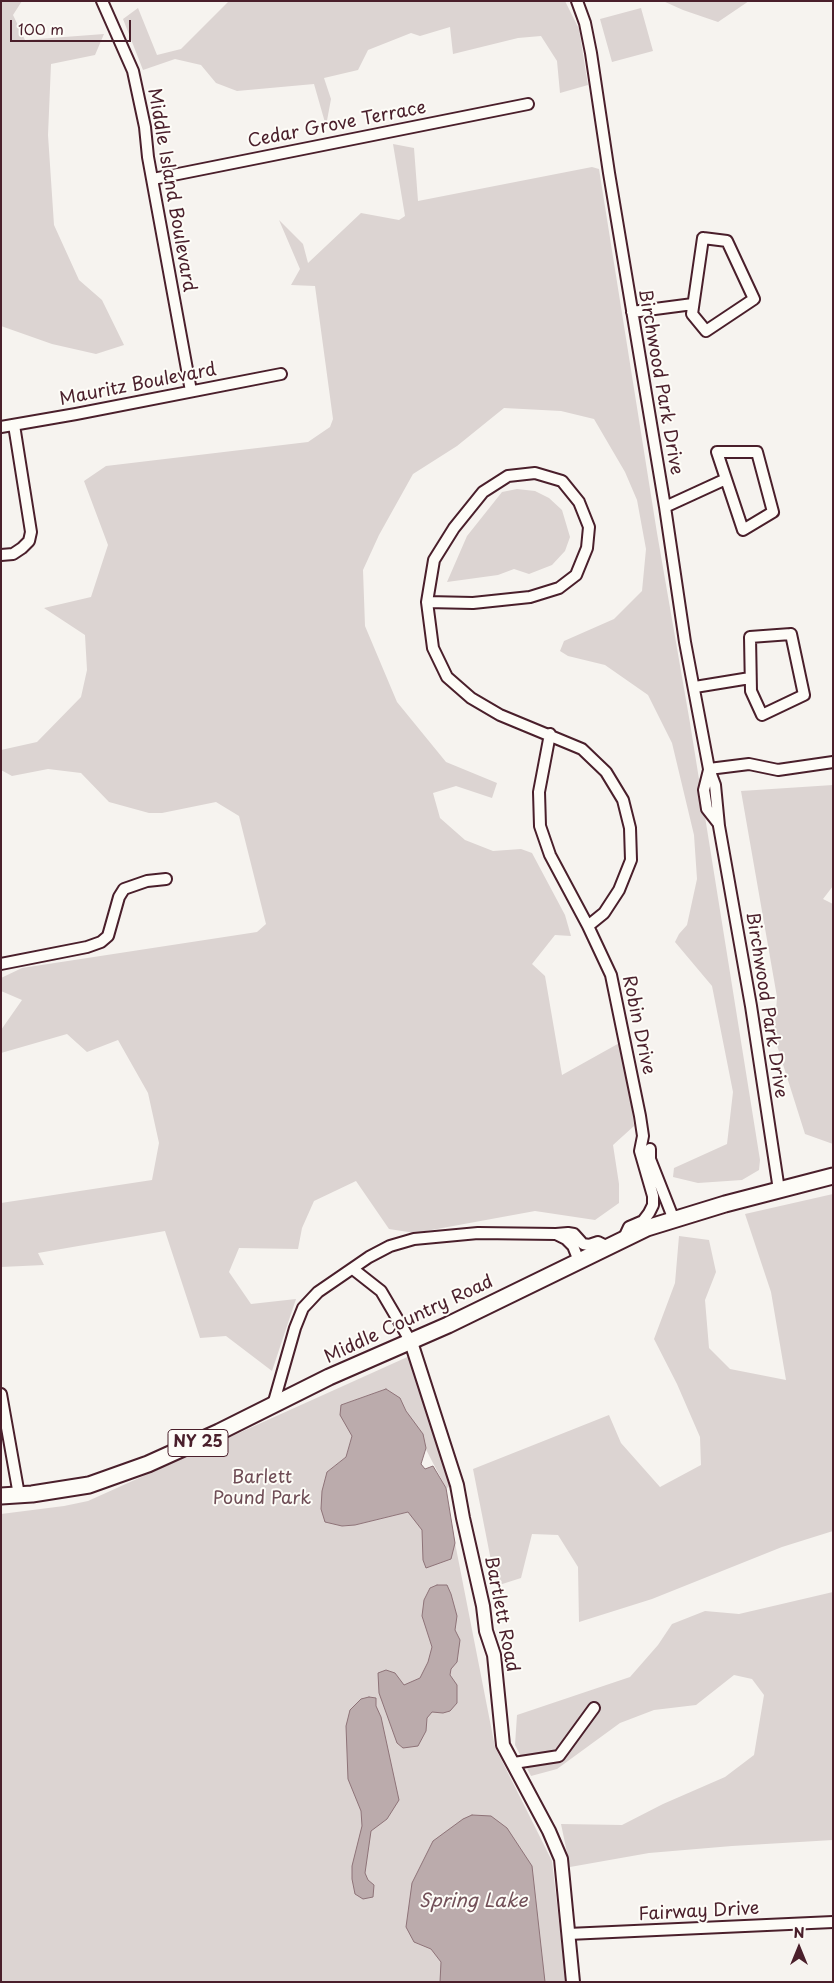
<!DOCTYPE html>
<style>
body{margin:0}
#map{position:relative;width:834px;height:1983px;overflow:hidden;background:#f6f3ef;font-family:"Playpen Sans",sans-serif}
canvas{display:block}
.frame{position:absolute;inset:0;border:2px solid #4a1f2b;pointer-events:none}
.north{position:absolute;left:774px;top:1923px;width:50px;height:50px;-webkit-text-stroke:4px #fdfcf7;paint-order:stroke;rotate:0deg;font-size:14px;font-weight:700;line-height:20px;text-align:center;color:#4a1f2b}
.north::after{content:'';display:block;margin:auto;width:18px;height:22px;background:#4a1f2b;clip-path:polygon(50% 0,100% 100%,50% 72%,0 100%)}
.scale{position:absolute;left:10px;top:20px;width:121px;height:22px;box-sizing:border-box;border:2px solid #4a1f2b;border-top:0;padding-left:6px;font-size:15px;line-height:18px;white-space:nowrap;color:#4a1f2b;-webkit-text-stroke:4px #fdfcf7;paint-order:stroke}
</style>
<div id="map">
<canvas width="834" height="1983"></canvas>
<div class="frame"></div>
<div class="north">N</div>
<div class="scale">100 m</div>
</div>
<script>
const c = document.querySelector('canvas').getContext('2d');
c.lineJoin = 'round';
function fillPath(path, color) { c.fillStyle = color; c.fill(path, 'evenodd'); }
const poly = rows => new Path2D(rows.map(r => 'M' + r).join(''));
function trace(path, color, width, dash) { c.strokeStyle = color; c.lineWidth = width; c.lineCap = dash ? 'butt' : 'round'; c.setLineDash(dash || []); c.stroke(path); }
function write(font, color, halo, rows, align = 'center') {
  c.font = font + ' "Playpen Sans",sans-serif'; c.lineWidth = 4; c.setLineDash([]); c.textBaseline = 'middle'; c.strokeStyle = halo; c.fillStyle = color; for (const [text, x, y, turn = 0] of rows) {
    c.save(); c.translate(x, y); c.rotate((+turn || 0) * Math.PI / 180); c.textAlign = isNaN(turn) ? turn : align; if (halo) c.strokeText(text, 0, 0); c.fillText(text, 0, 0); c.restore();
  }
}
fillPath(poly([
 [1,1,22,1,13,15,25,40,104,34,95,55,51,64,48,135,54,225,79,280,102,300,124,345,96,354,52,344,1,326],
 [229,1,565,1,579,29,588,85,560,93,557,61,541,36,518,38,453,54,450,27,420,36,411,33,368,50,358,70,324,78,331,99,326,126,314,84,237,91,216,83,201,65,175,59,143,70,123,19,138,8,157,55,181,49],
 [663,1,749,1,718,22,683,10],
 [641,8,653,51,612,62,600,19],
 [393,144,414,148,418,201,592,167,599,169,657,533,690,723,760,1160,759,1170,742,1180,698,1183,673,1177,674,1168,727,1144,733,1092,712,986,675,942,679,934,687,925,697,879,694,835,672,743,648,695,605,665,568,656,560,651,564,641,614,619,642,591,646,549,637,500,625,472,594,419,561,411,504,408,457,446,413,474,379,535,363,570,365,626,397,702,446,762,497,783,492,798,456,786,433,793,440,818,465,840,493,851,521,849,532,853,565,915,571,936,555,935,532,964,545,976,562,1075,623,1041,634,1126,613,1145,619,1184,619,1203,595,1220,535,1211,415,1233,389,1229,356,1181,314,1201,302,1228,298,1249,239,1248,229,1272,251,1304,296,1299,272,1371,226,1336,200,1338,165,1231,38,1253,44,1265,1,1267,1,1203,152,1180,159,1143,148,1093,118,1040,87,1052,67,1034,1,1053,1,1030,22,1000,1,991,1,978,22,968,257,932,266,924,239,816,216,802,162,813,149,813,109,802,81,773,48,769,12,776,1,770,1,750,37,742,81,697,87,670,85,635,44,608,91,597,108,545,84,481,106,466,308,442,330,427,333,419,315,286,291,285,300,269,279,220,303,244,308,263,361,213,399,220,405,216],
 [517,489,535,491,549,498,562,510,570,537,565,551,552,565,529,574,514,569,498,575,447,582,467,536,502,492],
 [833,785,833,886,823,899,833,904,833,1144,805,1134,774,1036,777,997,741,791],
 [833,1194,833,1531,782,1547,652,1599,579,1622,578,1567,558,1535,532,1534,521,1578,496,1586,473,1469,609,1415,621,1443,660,1487,701,1465,700,1437,677,1384,654,1339,675,1283,679,1236,709,1240,716,1272,705,1300,709,1348,730,1369,786,1380,771,1292,745,1214],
 [414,1354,457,1485,446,1488,406,1411,386,1389,341,1405,352,1436,346,1457,327,1472,342,1526,355,1525,408,1512,446,1497,495,1747,552,1861,566,1982,1,1982,1,1514,64,1506,88,1501],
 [833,1592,833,1840,732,1846,649,1853,570,1867,561,1824,622,1825,663,1804,725,1777,754,1755,764,1695,752,1679,734,1675,696,1705,654,1710,620,1723,557,1769,531,1776,515,1745,517,1715,630,1677,658,1645,672,1624,705,1611,739,1614]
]), '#dcd4d2');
const water = poly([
 [386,1389,400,1398,406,1411,423,1434,426,1448,421,1464,425,1469,433,1466,446,1488,455,1543,451,1559,426,1568,423,1560,422,1530,408,1512,355,1525,342,1526,325,1522,321,1509,322,1491,327,1472,346,1457,352,1436,340,1415,341,1405,386,1389],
 [437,1585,447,1585,451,1594,457,1616,455,1630,460,1640,457,1662,451,1669,450,1675,457,1685,457,1703,450,1711,443,1713,432,1712,427,1718,426,1731,418,1746,403,1748,397,1743,379,1693,378,1673,386,1670,395,1673,404,1685,420,1678,428,1662,432,1647,422,1616,424,1600,430,1588,437,1585],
 [369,1697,376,1698,376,1706,381,1717,399,1800,387,1819,371,1831,365,1873,368,1880,374,1885,373,1897,363,1899,355,1894,352,1879,352,1866,362,1826,361,1811,348,1779,346,1726,350,1710,361,1699,369,1697],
 [472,1815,491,1816,507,1828,532,1866,545,1982,440,1982,441,1962,431,1949,414,1942,406,1927,412,1883,433,1841,463,1819,472,1815]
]);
fillPath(water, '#bbabac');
trace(water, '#8e7378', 1);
const minor = poly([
 [102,1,133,71,145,127,148,157,191,391],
 [577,1,585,23,591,53,609,173,665,507,685,642,709,769,715,785,719,826,751,1006,779,1190],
 [153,179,528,104],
 [703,238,727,241,754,299,706,331,692,314,703,238],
 [632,312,693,304],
 [1,427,76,414,281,374],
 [717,452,757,452,773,512,743,530,717,452],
 [665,507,726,479],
 [1,555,13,554,22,548,29,541,31,532,14,425],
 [427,602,473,603,530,597,559,588,576,575,587,548,589,527,579,502,562,481,535,473,508,476,483,492,454,528,434,560,427,602,433,648,447,677,471,698,500,715,582,749,606,772,623,800,630,828,631,860,619,890,604,913,588,926],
 [791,634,804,695,762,715,751,691,750,637,791,634],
 [695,687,750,678],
 [550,734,539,792,540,826,550,855,588,926,611,975,640,1116,643,1136,640,1151,653,1196,653,1205,649,1213,643,1221,629,1227,623,1240],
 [709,769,749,764,778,770,833,762],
 [709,770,704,790,707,809,718,823],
 [1,964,87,947,101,942,108,936,119,897,124,889,147,881,166,879],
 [650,1149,650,1159,674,1220],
 [556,1234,566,1239,573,1246,579,1261],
 [353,1269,381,1291,411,1342],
 [1,1394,19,1495],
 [273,1405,295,1328,303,1308,318,1292,369,1257,390,1246,414,1239,478,1233,556,1234,568,1233,574,1234,583,1244,589,1245,598,1242,608,1247],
 [514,1763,559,1756,594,1708],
 [568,1934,833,1922]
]);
const tertiary = poly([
 [411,1342,457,1485,463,1518,483,1606,486,1631,494,1655,503,1745,549,1831,561,1859,573,1982]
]);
const primary = poly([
 [1,1496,32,1494,89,1485,148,1464,219,1432,329,1377,448,1325,647,1228,725,1204,833,1176]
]);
trace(minor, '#4a1f2b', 14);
trace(tertiary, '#4a1f2b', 16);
trace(primary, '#4a1f2b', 19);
trace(minor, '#fdfcf7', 10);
trace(tertiary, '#fdfcf7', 12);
trace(primary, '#fdfcf7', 15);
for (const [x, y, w] of [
 [198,1443,60]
]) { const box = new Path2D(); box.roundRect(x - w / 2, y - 13.5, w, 27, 4); c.fillStyle = '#fdfcf7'; c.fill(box); trace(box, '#4a1f2b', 1); }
write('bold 16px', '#4a1f2b', null, [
 ["NY 25",198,1443]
]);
write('18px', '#4a1f2b', '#fdfcf7', [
 ["Cedar Grove Terrace",337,125,-11],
 ["Middle Island Boulevard",171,190,80],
 ["Birchwood Park Drive",660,382,80],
 ["Mauritz Boulevard",138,385,-11],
 ["Birchwood Park Drive",766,1005,81],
 ["Robin Drive",638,1025,78],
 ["Middle Country Road",409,1320,-25],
 ["Bartlett Road",501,1614,79],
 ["Fairway Drive",699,1912,-3]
]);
write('18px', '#6e4c55', '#fdfcf7', [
 ["Barlett",262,1478],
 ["Pound Park",262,1499]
]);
write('italic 19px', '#725058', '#fdfcf7', [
 ["Spring Lake",473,1902]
]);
</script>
